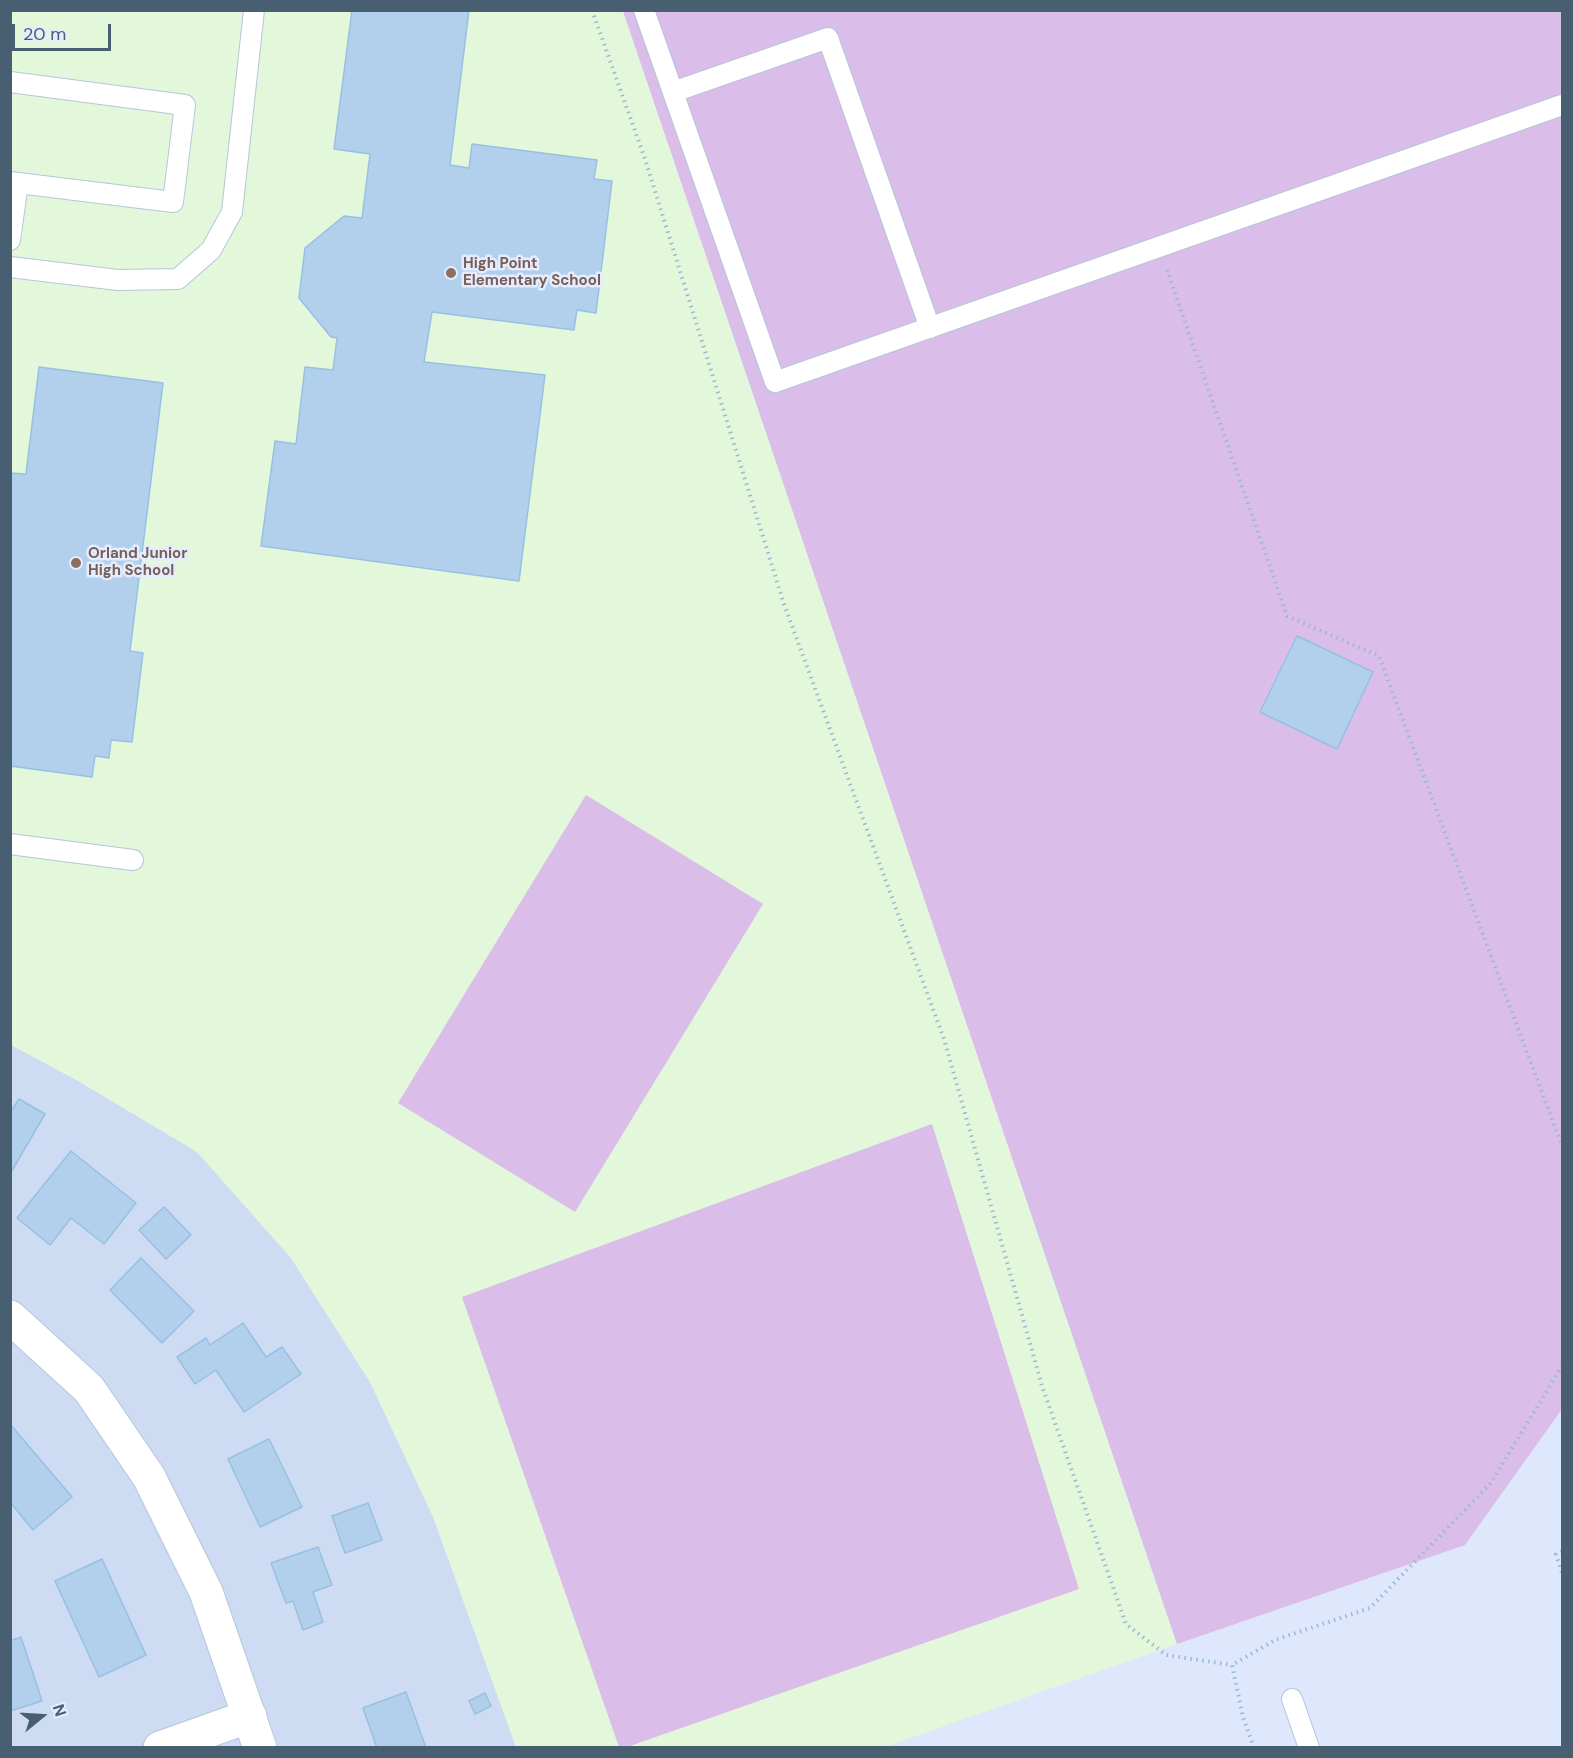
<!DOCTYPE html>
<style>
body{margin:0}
#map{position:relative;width:1573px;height:1758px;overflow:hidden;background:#dee7fc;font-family:"DM Sans",sans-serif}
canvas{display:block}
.frame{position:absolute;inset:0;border:12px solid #475f71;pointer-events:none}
.north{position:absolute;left:12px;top:1686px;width:60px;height:60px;-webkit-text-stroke:4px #e4ecff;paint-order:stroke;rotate:72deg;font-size:16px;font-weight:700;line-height:24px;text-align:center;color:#475f71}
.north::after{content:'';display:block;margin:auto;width:21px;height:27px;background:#475f71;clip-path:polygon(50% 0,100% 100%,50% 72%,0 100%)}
.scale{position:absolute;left:12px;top:24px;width:99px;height:27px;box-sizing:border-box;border:3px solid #475f71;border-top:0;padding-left:8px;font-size:18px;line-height:21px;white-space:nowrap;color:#475f71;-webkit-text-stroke:4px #e4ecff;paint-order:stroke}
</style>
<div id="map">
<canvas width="1573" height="1758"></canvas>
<div class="frame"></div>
<div class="north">N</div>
<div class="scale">20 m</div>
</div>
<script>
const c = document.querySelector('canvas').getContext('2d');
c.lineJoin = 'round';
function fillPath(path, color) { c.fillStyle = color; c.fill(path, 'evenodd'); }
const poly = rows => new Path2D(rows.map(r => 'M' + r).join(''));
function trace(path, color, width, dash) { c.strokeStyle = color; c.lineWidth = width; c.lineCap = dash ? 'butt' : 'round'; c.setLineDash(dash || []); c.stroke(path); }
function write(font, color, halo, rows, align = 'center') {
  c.font = font + ' "DM Sans",sans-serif'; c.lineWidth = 5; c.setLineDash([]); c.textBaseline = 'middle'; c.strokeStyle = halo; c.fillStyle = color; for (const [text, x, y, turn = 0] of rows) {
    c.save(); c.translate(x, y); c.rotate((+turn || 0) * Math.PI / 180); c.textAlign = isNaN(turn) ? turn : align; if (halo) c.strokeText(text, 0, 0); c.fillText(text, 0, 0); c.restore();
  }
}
fillPath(poly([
 [10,1043,80,1082,197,1152,291,1258,370,1382,433,1517,516,1747,11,1747]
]), '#cddbf3');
fillPath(poly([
 [10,11,623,11,1177,1644,885,1747,516,1747,433,1517,370,1382,291,1258,197,1152,80,1082,11,1045]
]), '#e3f7db');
fillPath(poly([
 [623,11,1562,11,1562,1409,1465,1545,1177,1644],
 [586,795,763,904,575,1212,398,1103],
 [932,1124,1079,1589,627,1747,619,1747,462,1297]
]), '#dabde8');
const building = poly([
 [352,10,469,10,450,165,469,168,472,144,597,160,594,179,612,181,596,313,577,310,574,330,432,312,424,362,545,375,519,581,261,546,275,441,296,444,305,367,333,370,337,338,331,337,299,298,305,248,344,216,362,218,370,154,334,149,352,10],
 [39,367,163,383,130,651,143,653,132,742,111,740,109,758,95,756,92,777,10,766,10,473,26,474,39,367],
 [1297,636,1373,672,1337,749,1260,712,1297,636],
 [19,1099,45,1114,10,1174,10,1113,19,1099],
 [71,1151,136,1203,104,1244,71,1218,50,1245,17,1218,71,1151],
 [164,1207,191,1235,166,1259,139,1230,164,1207],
 [141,1258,194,1311,162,1343,110,1290,141,1258],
 [243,1323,266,1357,282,1347,301,1374,244,1412,216,1370,195,1384,177,1357,206,1338,210,1345,243,1323],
 [10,1424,72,1497,33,1530,10,1502,10,1424],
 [269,1439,302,1507,260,1527,228,1459,269,1439],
 [368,1503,382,1540,345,1553,332,1516,368,1503],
 [318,1547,332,1585,313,1592,323,1622,303,1630,293,1601,286,1603,271,1563,318,1547],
 [102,1559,146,1655,99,1677,55,1581,102,1559],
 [21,1637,42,1701,10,1711,10,1641,21,1637],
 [406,1692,426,1748,377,1748,363,1708,406,1692],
 [485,1693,491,1706,475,1714,469,1701,485,1693]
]);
fillPath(building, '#b2d0ec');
trace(building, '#97c0e3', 1.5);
const lane = poly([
 [644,10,775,382,1562,105],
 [10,82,185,105,173,202,10,182],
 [673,92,828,38,930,328],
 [10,240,18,183],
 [10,267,118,280,178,279,211,250,232,212,254,10],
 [10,844,133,860],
 [1292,1699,1309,1748]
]);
const street = poly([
 [10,1317,89,1389,149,1477,206,1592,260,1748],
 [160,1748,250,1716]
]);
trace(lane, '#b6c6da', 22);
trace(street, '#b6c6da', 35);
trace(poly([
 [592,10,645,159,784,604,944,1039,1042,1386,1126,1624,1166,1655,1232,1665],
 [1167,270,1287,616,1379,656,1562,1146],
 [1562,1552,1556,1554,1562,1573],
 [1254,1748,1243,1717,1232,1665,1275,1640,1370,1608,1491,1483,1562,1366]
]), '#9ab9d5', 4, [1.5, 4.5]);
trace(lane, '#fff', 20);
trace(street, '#fff', 33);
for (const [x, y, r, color] of [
 [451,273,6,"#8d6e63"],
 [76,563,6,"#8d6e63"]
]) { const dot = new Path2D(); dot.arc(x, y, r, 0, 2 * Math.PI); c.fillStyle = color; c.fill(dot); trace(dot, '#e4ecff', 2); }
write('bold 15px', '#785e54', '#e4ecff', [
 ["High Point",463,264],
 ["Elementary School",463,281],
 ["Orland Junior",88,554],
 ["High School",88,571]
], 'left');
</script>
